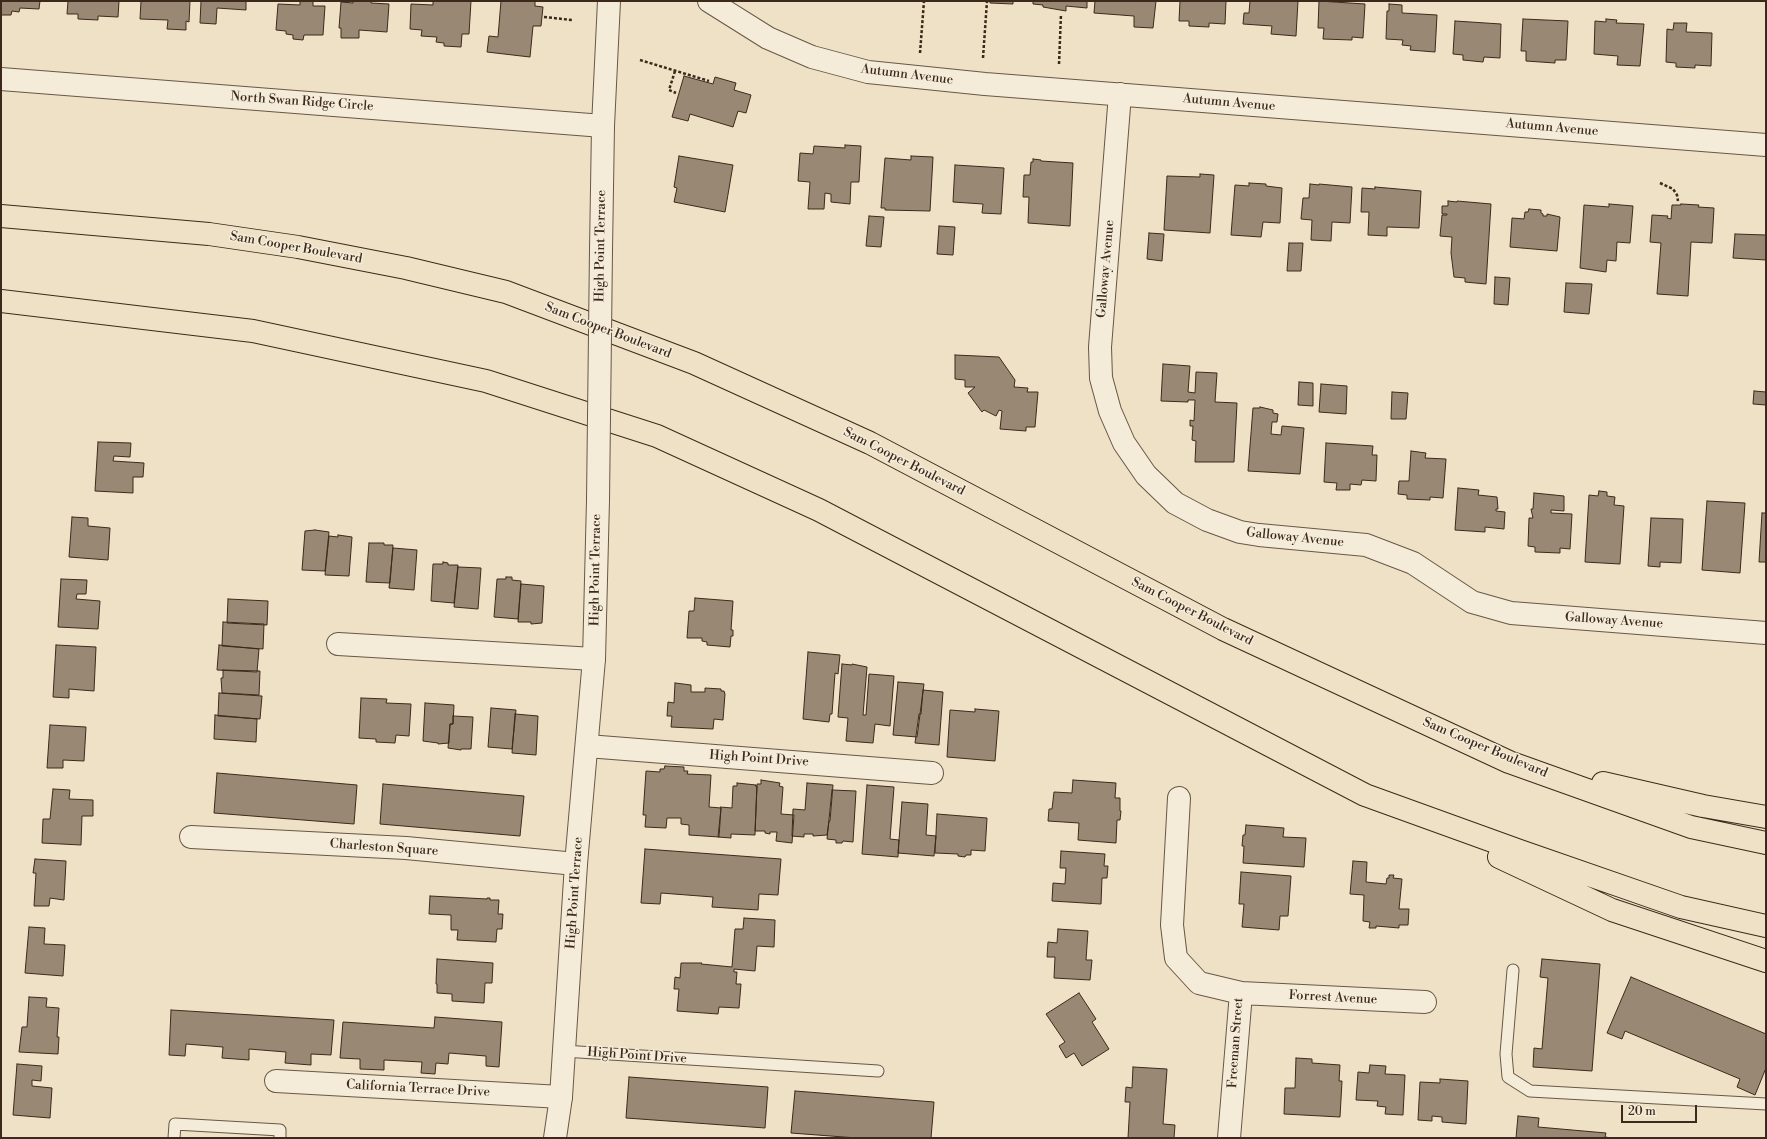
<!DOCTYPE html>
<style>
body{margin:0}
#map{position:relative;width:1767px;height:1139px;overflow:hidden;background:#eee1c5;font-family:"Libre Bodoni",serif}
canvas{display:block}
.frame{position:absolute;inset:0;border:2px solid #3d291c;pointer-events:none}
.scale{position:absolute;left:1621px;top:1105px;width:76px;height:18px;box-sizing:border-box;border:2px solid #3d291c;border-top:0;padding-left:5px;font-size:12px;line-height:14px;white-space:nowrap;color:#3d291c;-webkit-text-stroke:3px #f4ecd9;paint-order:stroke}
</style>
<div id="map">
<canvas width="1767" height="1139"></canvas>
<div class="frame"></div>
<div class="scale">20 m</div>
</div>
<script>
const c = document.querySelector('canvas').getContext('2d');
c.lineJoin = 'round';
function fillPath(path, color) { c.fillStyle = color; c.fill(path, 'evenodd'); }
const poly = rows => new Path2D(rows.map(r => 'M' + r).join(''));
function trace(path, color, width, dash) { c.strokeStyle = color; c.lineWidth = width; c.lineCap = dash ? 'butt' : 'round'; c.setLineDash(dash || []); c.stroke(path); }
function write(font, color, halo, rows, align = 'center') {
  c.font = font + ' "Libre Bodoni",serif'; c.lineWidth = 3; c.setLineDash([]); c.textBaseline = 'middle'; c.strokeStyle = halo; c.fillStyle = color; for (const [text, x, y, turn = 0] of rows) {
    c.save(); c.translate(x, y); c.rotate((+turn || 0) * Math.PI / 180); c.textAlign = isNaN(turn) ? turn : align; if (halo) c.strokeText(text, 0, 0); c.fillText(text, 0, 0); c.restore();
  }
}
const building = poly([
 [1,1,40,1,39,9,20,8,19,12,12,11,11,15,1,15,1,1],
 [68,1,119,1,118,17,98,16,98,20,78,19,78,14,67,14,68,1],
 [141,1,190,1,189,22,186,21,186,30,167,29,168,20,140,19,141,1],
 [201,1,246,1,246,10,217,8,216,24,200,23,201,1],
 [300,1,313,1,313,6,325,6,323,35,304,35,303,40,293,39,293,35,286,34,286,31,276,30,278,4,300,5,300,1],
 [353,1,371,1,371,3,389,4,387,32,359,30,359,38,341,38,341,28,339,28,341,2,353,3,353,1],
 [433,1,471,1,469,34,462,34,461,47,444,46,444,43,436,42,437,37,421,36,422,30,410,29,411,4,433,5,433,1],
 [501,1,535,1,535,6,543,7,541,26,533,26,530,57,487,52,489,36,498,37,501,1],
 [990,1,1013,1,1013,4,990,3,990,1],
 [1033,1,1087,1,1087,8,1066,6,1066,11,1043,7,1043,5,1033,4,1033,1],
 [1095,1,1156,1,1153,28,1134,27,1134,16,1094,13,1095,1],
 [1180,1,1226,1,1225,24,1209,23,1209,27,1189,26,1189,21,1179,21,1180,1],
 [1250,1,1298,1,1296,36,1271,34,1272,26,1243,24,1244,13,1249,13,1250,1],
 [1319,1,1365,4,1363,38,1352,37,1352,40,1323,39,1324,28,1318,28,1319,1],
 [1389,4,1402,5,1402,13,1437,15,1435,52,1410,50,1411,46,1402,45,1403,40,1386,39,1387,11,1389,11,1389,4],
 [1523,19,1568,21,1566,60,1555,60,1555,63,1526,61,1526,51,1521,51,1523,19],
 [1606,19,1617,20,1616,23,1644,24,1640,66,1617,65,1618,56,1594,54,1595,21,1606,22,1606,19],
 [1455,21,1501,24,1500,58,1484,57,1483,62,1463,60,1463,55,1453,54,1455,21],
 [1674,23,1687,23,1686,32,1712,33,1711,66,1695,65,1695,68,1676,67,1676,63,1666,62,1667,29,1673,30,1674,23],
 [684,76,713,84,715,77,736,83,734,90,751,95,746,113,738,111,733,127,690,114,688,121,672,117,684,76],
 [845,145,861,146,859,182,851,182,850,204,831,202,831,194,825,193,824,209,808,209,810,182,798,181,800,153,813,154,814,146,845,148,845,145],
 [679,156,733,165,725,212,674,202,677,188,674,187,679,156],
 [911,156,933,157,930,211,885,210,885,208,881,208,885,158,911,160,911,156],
 [1033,159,1041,160,1041,161,1073,163,1070,226,1028,223,1029,197,1023,197,1024,175,1030,175,1031,162,1033,162,1033,159],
 [955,165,1004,168,1001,214,982,213,983,204,953,202,955,165],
 [1200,174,1214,175,1210,233,1164,230,1167,176,1200,177,1200,174],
 [1249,183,1266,184,1266,186,1282,188,1280,223,1263,222,1261,237,1231,235,1235,185,1249,186,1249,183],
 [1310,184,1319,185,1319,184,1352,187,1350,223,1332,222,1331,241,1311,240,1312,220,1301,219,1303,198,1309,198,1310,184],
 [1375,187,1421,191,1419,228,1387,227,1387,236,1368,235,1369,212,1361,212,1362,188,1375,189,1375,187],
 [1448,201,1457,202,1457,201,1491,204,1486,284,1465,282,1465,278,1454,277,1451,253,1452,237,1440,236,1442,215,1447,215,1447,214,1442,214,1442,206,1448,206,1448,201],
 [1609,204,1633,206,1630,243,1617,242,1616,261,1607,260,1606,272,1580,268,1584,205,1609,207,1609,204],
 [1681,204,1699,205,1698,207,1714,208,1712,243,1691,242,1688,296,1657,294,1661,243,1650,242,1652,215,1668,216,1667,218,1671,219,1672,205,1681,205,1681,204],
 [1529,209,1541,210,1541,213,1543,214,1543,216,1547,216,1547,214,1560,217,1557,251,1510,247,1512,218,1524,219,1525,212,1528,212,1529,209],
 [869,216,884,217,881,247,866,246,869,216],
 [939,226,955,227,953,255,937,254,939,226],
 [1149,233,1164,234,1162,261,1147,259,1149,233],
 [1735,234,1766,235,1766,260,1733,258,1735,234],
 [1289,243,1303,243,1301,271,1287,271,1289,243],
 [1495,277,1510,278,1508,305,1494,304,1495,277],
 [1566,283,1592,284,1589,314,1564,312,1566,283],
 [955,355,999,357,1015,380,1014,387,1028,388,1027,392,1038,392,1035,427,1026,427,1026,431,1000,429,1002,411,999,410,996,416,984,410,982,412,968,393,975,387,965,387,965,380,955,379,955,355],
 [1163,364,1190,366,1188,392,1195,393,1196,372,1217,373,1215,402,1237,403,1234,462,1195,462,1196,441,1192,440,1193,426,1190,426,1190,420,1194,421,1195,400,1188,400,1188,402,1161,401,1163,364],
 [1299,382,1313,383,1313,406,1298,405,1299,382],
 [1321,384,1347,386,1346,414,1319,412,1321,384],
 [1754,391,1766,392,1766,405,1753,404,1754,391],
 [1392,392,1408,393,1406,419,1391,419,1392,392],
 [1260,407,1273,410,1273,413,1278,414,1277,422,1272,422,1271,434,1281,435,1282,426,1304,428,1300,474,1248,471,1253,408,1260,408,1260,407],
 [98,442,131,443,130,457,114,456,113,461,144,463,143,477,133,477,133,493,95,491,98,442],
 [1326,443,1373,446,1372,455,1377,455,1376,481,1362,480,1361,485,1350,484,1350,490,1336,490,1337,483,1324,482,1326,443],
 [1411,451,1426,453,1425,458,1446,459,1443,498,1430,497,1430,500,1407,499,1407,495,1398,494,1399,481,1409,481,1411,451],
 [1458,488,1479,490,1478,495,1497,497,1498,509,1496,509,1496,511,1505,512,1504,529,1485,527,1485,532,1455,530,1458,488],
 [1599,491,1607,492,1607,496,1615,497,1614,505,1624,506,1620,564,1585,562,1589,495,1598,496,1599,491],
 [1534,493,1564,496,1564,511,1551,510,1551,513,1572,514,1570,549,1560,548,1560,553,1535,552,1535,547,1528,546,1529,518,1533,518,1531,509,1533,509,1534,493],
 [1707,501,1745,503,1740,573,1702,570,1707,501],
 [1762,513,1766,513,1766,562,1759,562,1762,513],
 [72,517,88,518,88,526,110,528,108,560,69,557,72,517],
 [1651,518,1683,519,1681,563,1660,562,1660,567,1648,566,1651,518],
 [315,530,329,532,325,571,302,570,305,531,315,530],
 [338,535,352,537,349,576,325,575,329,536,338,537,338,535],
 [369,543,384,543,384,545,393,545,390,583,366,582,369,543],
 [393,548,417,550,414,590,389,588,393,548],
 [443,562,448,563,448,565,458,565,454,603,431,601,433,564,443,564,443,562],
 [458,567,481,568,478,609,454,607,458,567],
 [506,577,512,577,512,580,521,581,518,619,494,617,497,579,506,579,506,577],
 [61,579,87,580,86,594,77,594,76,599,100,601,98,629,58,627,61,579],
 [521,584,544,586,542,623,531,624,531,622,518,622,521,584],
 [695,598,733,601,731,630,733,630,733,636,731,636,730,647,707,645,707,642,702,641,702,638,687,638,689,611,694,611,695,598],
 [228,599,268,601,267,625,227,623,228,599],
 [223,622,264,624,263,649,222,646,223,622],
 [56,645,96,647,94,691,69,689,69,698,53,697,56,645],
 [219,645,259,649,257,672,217,670,219,645],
 [808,652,840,655,838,674,835,673,832,714,830,714,829,722,803,719,808,652],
 [842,664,852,665,852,664,867,667,863,715,866,715,869,674,894,676,890,726,875,724,873,743,846,741,848,718,838,717,842,664],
 [223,670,260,671,259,695,222,693,221,678,223,678,223,670],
 [898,682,924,684,917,737,893,735,898,682],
 [675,683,691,685,691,692,705,692,705,688,721,689,721,691,724,691,725,694,723,720,714,719,713,729,671,727,672,716,667,716,668,702,674,703,675,683],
 [923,690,943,692,939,745,915,743,919,714,921,714,923,690],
 [219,693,262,696,260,719,218,716,219,693],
 [361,698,387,699,386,703,411,704,409,736,396,735,395,743,376,742,376,739,359,738,361,698],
 [425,703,454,705,453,724,450,724,449,743,438,744,438,743,423,741,425,703],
 [491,708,516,710,512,749,488,747,491,708],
 [975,709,999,711,995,761,947,757,950,710,975,712,975,709],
 [515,714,538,716,536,755,512,753,515,714],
 [215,715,257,719,256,742,214,739,215,715],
 [453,716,473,717,471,749,461,749,461,750,448,748,450,724,453,724,453,716],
 [50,725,86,727,84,761,63,760,63,768,47,768,50,725],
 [665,766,684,767,684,771,688,771,687,774,711,775,709,807,721,808,719,837,689,835,689,825,681,824,681,818,667,818,666,828,645,827,646,815,643,815,646,771,660,772,660,769,664,769,665,766],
 [217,773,357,785,354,824,214,813,217,773],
 [761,780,780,783,779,786,783,787,781,814,794,815,792,843,776,841,777,832,770,832,770,834,765,833,765,831,755,831,757,784,761,784,761,780],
 [1073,780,1116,783,1115,798,1120,798,1120,811,1121,811,1120,820,1117,820,1116,843,1078,840,1079,823,1048,821,1049,809,1052,809,1054,792,1072,793,1073,780],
 [737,783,756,785,755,786,757,786,755,835,731,834,731,838,718,837,721,808,720,807,732,808,733,786,737,786,737,783],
 [807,783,833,785,830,821,829,821,827,835,813,836,813,834,804,834,804,837,792,836,793,809,805,810,807,783],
 [383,784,524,796,520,836,380,824,383,784],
 [867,785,894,787,890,839,899,840,898,857,862,854,867,785],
 [53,789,70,790,69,799,93,800,93,816,82,816,81,845,42,843,43,819,50,819,53,789],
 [832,790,856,791,853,842,843,841,842,843,836,843,836,840,827,839,832,790],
 [902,802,928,804,926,835,936,836,934,856,898,853,902,802],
 [937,814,987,818,985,851,971,850,971,855,966,855,965,857,958,856,958,854,935,853,937,814],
 [1246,825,1284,828,1283,837,1306,838,1304,867,1243,863,1244,846,1242,846,1243,835,1245,835,1246,825],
 [645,849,781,859,778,895,759,894,758,910,712,907,713,897,661,893,660,904,641,903,645,849],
 [1061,851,1105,854,1104,866,1108,866,1107,878,1102,878,1101,904,1052,901,1053,883,1065,884,1066,868,1060,868,1061,851],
 [35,859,66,861,64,900,50,898,49,906,34,906,36,873,33,873,35,859],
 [1353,861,1367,862,1366,882,1386,884,1387,878,1389,878,1389,875,1394,875,1393,878,1402,879,1399,909,1409,909,1408,925,1399,925,1399,928,1376,926,1376,928,1369,928,1370,922,1363,921,1364,895,1350,894,1353,861],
 [1241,872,1291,876,1288,916,1280,916,1279,930,1242,927,1244,904,1239,904,1241,872],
 [430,896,487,899,487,898,490,898,490,900,499,900,498,914,503,914,502,929,497,929,496,942,457,940,458,930,451,930,451,915,429,914,430,896],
 [744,918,775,920,774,947,757,946,755,971,734,969,734,972,737,972,736,984,741,984,739,1008,719,1007,718,1014,677,1011,679,989,674,989,675,977,680,978,681,963,702,963,701,964,732,967,735,929,743,929,744,918],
 [29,927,45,928,44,944,65,945,63,976,25,973,29,927],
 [1058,929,1088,931,1086,960,1092,960,1090,980,1054,978,1055,957,1047,957,1048,942,1057,943,1058,929],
 [437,959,493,963,492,983,485,983,484,1003,452,1001,452,994,437,993,437,984,436,984,437,959],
 [1542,959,1600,964,1592,1071,1533,1067,1534,1048,1542,1049,1548,978,1540,977,1542,959],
 [1631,977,1766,1034,1766,1068,1755,1095,1737,1087,1740,1079,1625,1031,1622,1039,1607,1033,1631,977],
 [1079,993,1096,1019,1092,1022,1109,1049,1082,1066,1074,1053,1066,1058,1059,1046,1065,1042,1046,1014,1079,993],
 [29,997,47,998,46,1007,59,1008,57,1037,59,1037,58,1054,19,1052,22,1027,27,1027,29,997],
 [171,1010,334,1020,331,1055,311,1054,311,1065,285,1063,286,1052,249,1049,249,1060,222,1058,223,1047,186,1044,185,1056,169,1055,171,1010],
 [435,1017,502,1022,499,1067,486,1066,486,1056,449,1053,448,1064,436,1063,435,1074,421,1073,422,1062,384,1060,384,1070,360,1069,360,1059,340,1058,343,1022,434,1028,435,1017],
 [1296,1058,1312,1059,1312,1063,1340,1065,1339,1081,1342,1081,1340,1117,1284,1114,1285,1088,1295,1088,1296,1058],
 [17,1064,42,1066,41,1081,32,1080,32,1086,52,1088,50,1118,13,1115,17,1064],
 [1370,1065,1386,1066,1385,1074,1405,1075,1403,1115,1385,1114,1386,1107,1377,1106,1378,1101,1356,1100,1358,1072,1369,1073,1370,1065],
 [1133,1067,1167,1069,1163,1124,1175,1125,1174,1138,1128,1138,1130,1102,1125,1102,1126,1087,1132,1088,1133,1067],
 [629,1077,768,1087,765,1128,626,1118,629,1077],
 [1440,1079,1468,1081,1466,1124,1442,1122,1442,1117,1432,1116,1432,1121,1418,1120,1420,1082,1440,1083,1440,1079],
 [795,1091,934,1102,931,1138,857,1138,791,1133,795,1091],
 [1518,1116,1539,1118,1538,1127,1606,1133,1605,1137,1612,1138,1516,1138,1518,1116]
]);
fillPath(building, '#998974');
trace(building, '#3d291c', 1);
const service = poly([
 [1513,970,1506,1054,1508,1077,1530,1091,1766,1104],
 [563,1051,878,1071],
 [174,1138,175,1124,280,1130,280,1138]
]);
const minor = poly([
 [709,1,768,38,812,57,868,72,985,84,1766,145],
 [1,79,603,126],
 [1120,94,1100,347,1101,378,1110,411,1124,443,1146,475,1175,503,1207,520,1240,532,1259,535,1366,545,1413,563,1472,602,1511,613,1766,633],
 [338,644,594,659],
 [587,746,932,773],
 [1179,798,1172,925,1176,958,1199,983,1241,993,1425,1002],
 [191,837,406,848,576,864],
 [276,1081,561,1097],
 [1229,1138,1241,993]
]);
const tertiary = poly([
 [601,250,603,126,609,1],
 [555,1138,561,1097,576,864,594,659,598,500]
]);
const motorway = poly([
 [1,216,209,234,298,247,406,268,506,292,694,363,870,443,1223,629,1509,762,1691,827,1766,843],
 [1,301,253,331,486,381,657,436,819,510,1365,795,1520,851,1681,907,1766,926],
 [1603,783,1703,806,1766,817],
 [1499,857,1612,910,1766,961]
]);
trace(service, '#695746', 13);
trace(minor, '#695746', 24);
trace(tertiary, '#695746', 24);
trace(motorway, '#3d291c', 24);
trace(poly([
 [544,17,572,20],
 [920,53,924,1],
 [983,58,987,1],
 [640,60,709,81],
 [1059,64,1061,14],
 [675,71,669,90,676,93],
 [1660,183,1673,189,1677,195,1678,201]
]), '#3d291c', 2.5, [3, 2]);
trace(service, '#f4ecd9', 11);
trace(minor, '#f4ecd9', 22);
trace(tertiary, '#f4ecd9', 22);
trace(motorway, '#eee1c5', 22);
const tertiaryBridge = poly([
 [598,500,601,250]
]);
trace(tertiaryBridge, '#695746', 24, []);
trace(tertiaryBridge, '#f4ecd9', 22);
write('13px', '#3d291c', '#f4ecd9', [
 ["Autumn Avenue",907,75,7],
 ["North Swan Ridge Circle",302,102,4],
 ["Autumn Avenue",1229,103,5],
 ["Autumn Avenue",1552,128,5],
 ["High Point Terrace",601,246,-89],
 ["Sam Cooper Boulevard",296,248,10],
 ["Galloway Avenue",1106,269,-85],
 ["Sam Cooper Boulevard",608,331,21],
 ["Sam Cooper Boulevard",904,462,27],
 ["Galloway Avenue",1295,538,6],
 ["High Point Terrace",596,570,-89],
 ["Sam Cooper Boulevard",1192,612,27],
 ["Galloway Avenue",1614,621,4],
 ["Sam Cooper Boulevard",1485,748,23],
 ["High Point Drive",759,759,4],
 ["Charleston Square",384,848,4],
 ["High Point Terrace",575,893,-86],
 ["Forrest Avenue",1333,998,3],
 ["Freeman Street",1236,1043,-86],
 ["High Point Drive",637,1056,4],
 ["California Terrace Drive",418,1089,3]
]);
</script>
